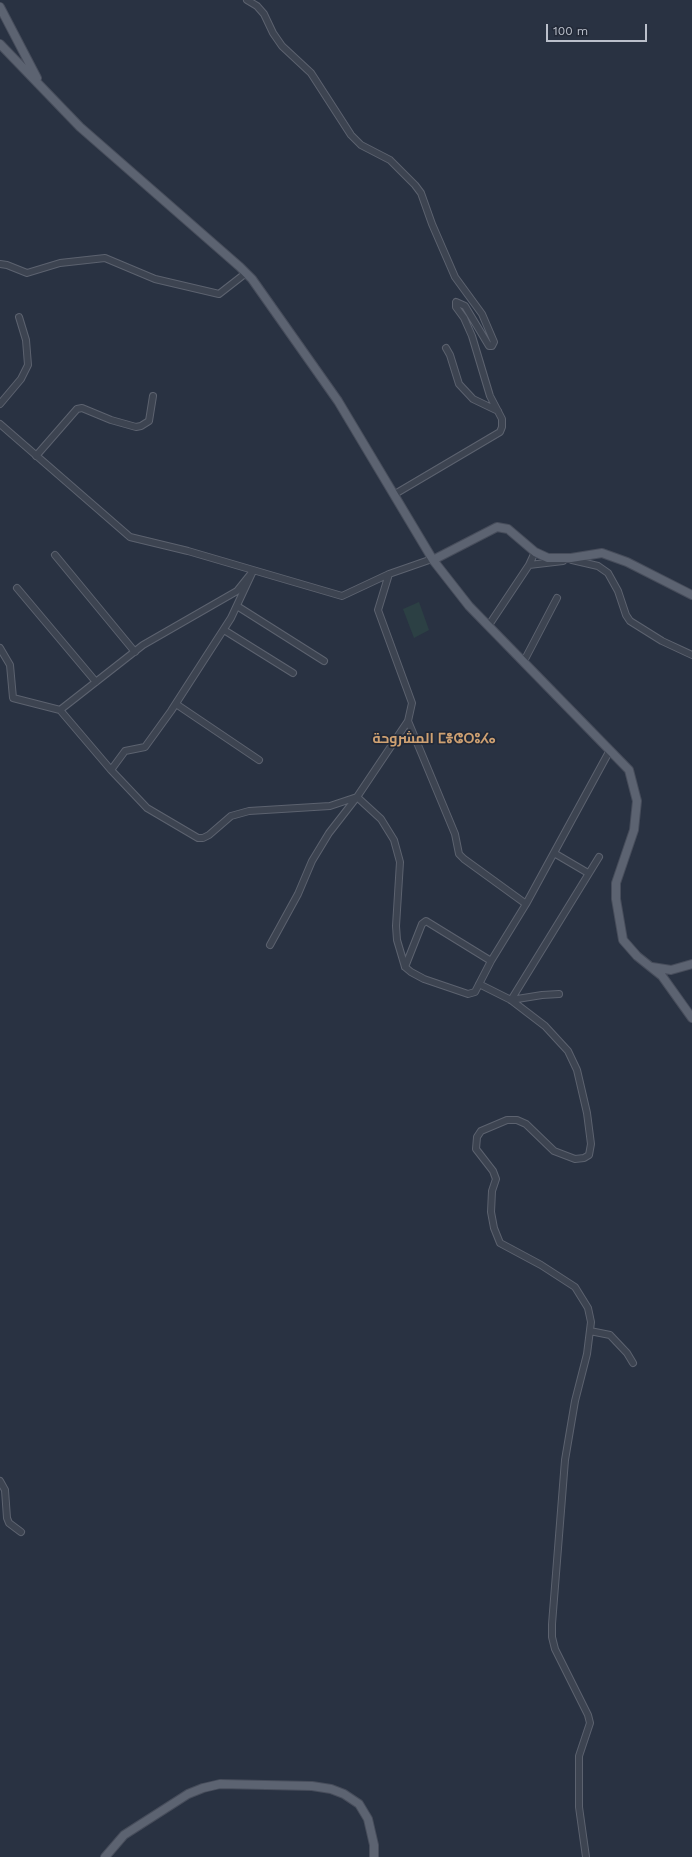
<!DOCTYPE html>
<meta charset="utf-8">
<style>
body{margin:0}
#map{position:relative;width:692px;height:1857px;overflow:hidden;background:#293242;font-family:"Work Sans",sans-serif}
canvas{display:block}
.scale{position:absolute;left:546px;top:24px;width:101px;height:18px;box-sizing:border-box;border:2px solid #bbc0cb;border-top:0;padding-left:5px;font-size:12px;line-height:14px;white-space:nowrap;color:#bbc0cb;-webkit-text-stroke:3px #222937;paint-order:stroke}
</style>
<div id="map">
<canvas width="692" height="1857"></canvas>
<div class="scale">100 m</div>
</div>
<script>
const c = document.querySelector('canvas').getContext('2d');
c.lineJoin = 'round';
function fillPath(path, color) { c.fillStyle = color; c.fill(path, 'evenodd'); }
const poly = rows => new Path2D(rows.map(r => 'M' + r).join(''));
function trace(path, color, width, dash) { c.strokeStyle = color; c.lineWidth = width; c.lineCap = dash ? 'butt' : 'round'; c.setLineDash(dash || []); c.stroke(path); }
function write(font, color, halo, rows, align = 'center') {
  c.font = font + ' "Work Sans",Cairo,"Noto Sans Tifinagh",sans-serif'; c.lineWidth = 3.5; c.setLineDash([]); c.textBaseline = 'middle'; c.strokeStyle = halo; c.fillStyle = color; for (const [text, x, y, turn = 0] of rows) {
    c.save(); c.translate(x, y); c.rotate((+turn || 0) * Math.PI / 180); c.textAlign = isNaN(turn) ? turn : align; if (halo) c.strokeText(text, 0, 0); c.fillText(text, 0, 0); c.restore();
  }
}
fillPath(poly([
 [419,602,429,630,414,638,403,609]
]), '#2c4044');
const minor = poly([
 [247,0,257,6,264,14,273,33,282,46,311,73,351,135,361,145,390,160,415,185,421,193,432,224,455,277,482,314,494,342,492,346,489,346,465,306,456,302,456,307,464,318,472,336,490,396,502,419,502,427,500,432,395,494],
 [0,264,7,265,27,273,60,263,105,258,155,279,219,294,246,273],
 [446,348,450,355,459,384,473,399,498,411],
 [0,404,21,379,28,365,26,340,19,317],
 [0,424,130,537,188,551,342,596,389,574,432,559],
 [36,456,77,409,82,408,111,420,136,427,141,426,149,421,153,396],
 [535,552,529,565,563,561],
 [55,555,135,652],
 [572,560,598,566,608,573,618,591,626,615,630,621,662,641,692,655],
 [17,588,96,682],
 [237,606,324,661],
 [489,625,529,565],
 [224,630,293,673],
 [0,648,10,665,13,698,60,710,143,645,237,591,253,571,231,618,171,711,145,747,125,751,111,770],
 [524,661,557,598],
 [176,704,259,760],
 [60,710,111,770,147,808,198,838,203,838,209,835,231,816,249,811,330,806,357,797,381,819,394,840,400,862,396,926,397,940,405,967,411,972,424,979,468,994,475,992,491,961,526,904,610,750],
 [408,721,455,834,459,854,464,859,526,904],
 [554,853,588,873],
 [270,945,298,894,312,861,329,833,357,797,408,721,412,703,378,610,389,574],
 [405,967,422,924,426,921,491,961],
 [479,984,511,1000,545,1026,568,1051,577,1070,587,1113,591,1144,589,1155,584,1158,575,1159,554,1151,526,1124,517,1120,507,1120,481,1131,477,1137,476,1149,493,1171,496,1179,492,1191,491,1212,494,1228,500,1243,541,1265,575,1287,588,1308,591,1322,587,1354,575,1401,565,1460,552,1624,552,1637,555,1649,588,1715,590,1723,579,1756,579,1807,586,1857],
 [511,1000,599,857],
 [511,1000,542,995,559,994],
 [590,1331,610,1335,627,1353,633,1363],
 [0,1481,5,1490,7,1518,9,1523,21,1532]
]);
const major = poly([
 [0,7,37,78],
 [0,44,80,127,240,267,252,279,338,401,433,560,469,606,629,770,637,801,634,830,616,883,616,899,623,940,637,956,662,976,692,1018],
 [433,560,497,527,508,529,535,552,548,558,571,558,602,553,627,562,692,595],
 [652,967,671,970,692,964],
 [105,1857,124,1835,188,1794,203,1788,220,1784,312,1786,331,1789,344,1794,359,1804,368,1819,374,1845,374,1857]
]);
trace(minor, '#5c626f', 8);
trace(major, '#474d5b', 10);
trace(minor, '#3d4451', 6);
trace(major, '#5c6371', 8);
write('bold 14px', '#cfa172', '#222937', [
 ["المشروحة ⵎⴻⵛⵔⵓⵃⴰ",434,739]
]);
</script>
